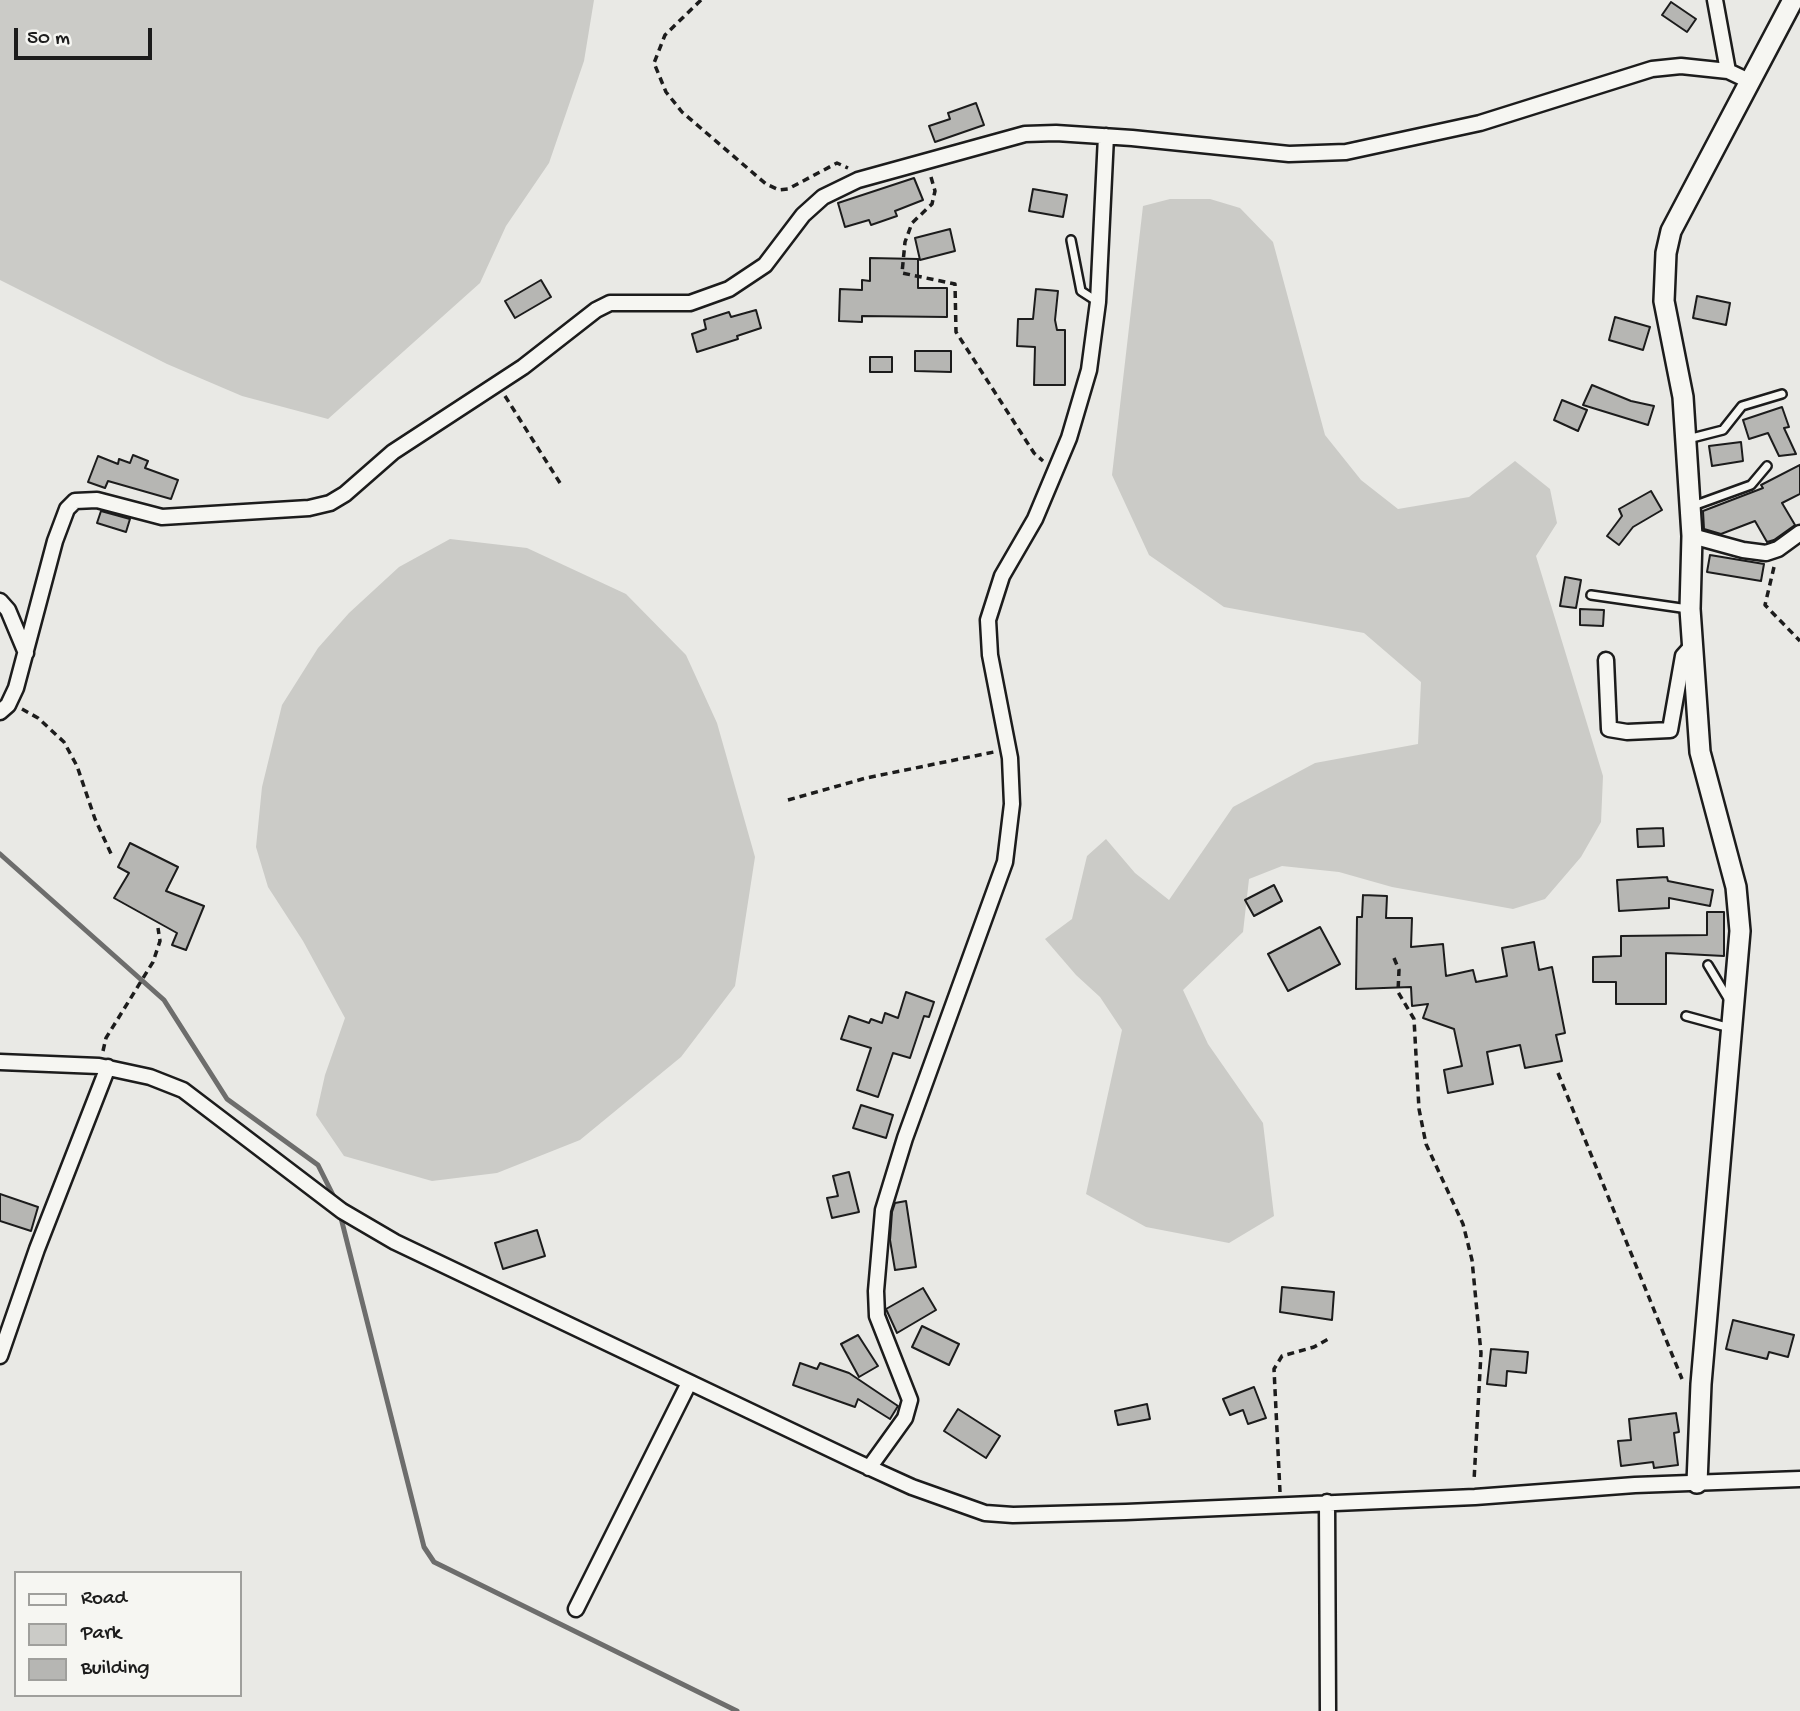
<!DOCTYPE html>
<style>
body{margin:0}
#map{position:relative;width:1800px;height:1711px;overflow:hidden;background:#e9e9e5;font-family:"Gochi Hand",sans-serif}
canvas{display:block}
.legend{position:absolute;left:14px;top:1571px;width:228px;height:126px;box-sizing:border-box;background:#f6f6f2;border:2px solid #9f9f9c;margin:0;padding:9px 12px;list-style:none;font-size:21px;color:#1c1c1c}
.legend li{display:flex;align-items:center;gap:14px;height:35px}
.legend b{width:35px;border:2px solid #9f9f9c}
.scale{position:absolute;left:14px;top:28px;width:138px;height:32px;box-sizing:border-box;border:4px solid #1c1c1c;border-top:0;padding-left:9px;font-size:21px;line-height:24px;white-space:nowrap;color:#1c1c1c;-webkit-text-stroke:5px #f6f6f2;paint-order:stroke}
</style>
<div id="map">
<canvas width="1800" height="1711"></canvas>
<ul class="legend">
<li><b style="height:9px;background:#f6f6f2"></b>Road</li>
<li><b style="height:19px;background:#cbcbc7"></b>Park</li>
<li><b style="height:19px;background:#b6b6b3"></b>Building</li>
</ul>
<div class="scale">50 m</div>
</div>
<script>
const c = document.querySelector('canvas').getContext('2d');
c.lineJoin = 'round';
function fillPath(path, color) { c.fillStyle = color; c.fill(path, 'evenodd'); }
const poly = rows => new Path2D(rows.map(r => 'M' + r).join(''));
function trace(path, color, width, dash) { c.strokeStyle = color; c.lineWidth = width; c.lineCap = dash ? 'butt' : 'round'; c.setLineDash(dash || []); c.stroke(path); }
fillPath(poly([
 [0,0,594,0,584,61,549,163,506,226,480,283,328,419,242,396,167,364,0,280],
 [1170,199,1210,199,1240,208,1273,242,1325,435,1361,480,1398,509,1469,497,1515,461,1550,489,1557,523,1536,556,1603,776,1601,822,1581,857,1545,899,1513,909,1392,887,1339,872,1282,866,1249,879,1243,932,1183,990,1208,1044,1263,1123,1274,1216,1229,1243,1146,1227,1086,1194,1122,1030,1100,997,1076,975,1045,939,1072,919,1087,856,1106,839,1135,873,1169,900,1233,807,1315,763,1418,744,1421,682,1364,633,1224,607,1149,555,1112,475,1143,206],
 [450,539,527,548,626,594,686,655,717,723,755,857,735,986,681,1057,580,1140,497,1173,432,1181,344,1156,316,1115,325,1075,345,1018,303,941,268,887,256,847,262,787,282,705,318,648,349,613,399,567]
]), '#cbcbc7');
trace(poly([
 [0,854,164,1000,227,1099,318,1165,336,1201],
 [340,1214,424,1547,434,1562,737,1711]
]), '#6d6d6c', 5);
const building = poly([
 [1671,2,1696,19,1687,32,1662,15,1671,2],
 [976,103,984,125,935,142,929,126,950,119,948,113,976,103],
 [914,178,923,200,895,211,897,216,871,225,869,220,845,227,838,203,914,178],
 [1033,189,1067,195,1063,217,1029,211,1033,189],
 [950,229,955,251,920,260,915,238,950,229],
 [870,258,918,259,918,288,947,288,947,317,862,316,862,322,839,321,840,289,862,290,862,280,870,281,870,258],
 [541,280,551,297,515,318,505,301,541,280],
 [1036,289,1058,291,1055,320,1057,330,1065,330,1065,385,1034,385,1035,347,1017,346,1018,319,1033,319,1036,289],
 [1697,296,1730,303,1726,325,1693,318,1697,296],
 [756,310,761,328,737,336,738,339,697,352,692,334,706,329,704,320,729,312,731,317,756,310],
 [1615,317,1650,327,1643,350,1609,340,1615,317],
 [915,351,951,351,951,372,915,371,915,351],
 [870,357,892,357,892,372,870,372,870,357],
 [1592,385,1631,401,1654,406,1648,425,1583,405,1592,385],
 [1562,400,1587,410,1578,431,1554,420,1562,400],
 [1782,407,1789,427,1784,428,1796,454,1779,456,1768,433,1749,439,1743,420,1782,407],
 [1741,442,1743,461,1712,466,1709,446,1741,442],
 [133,455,148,461,145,468,178,480,171,499,108,481,105,488,88,482,98,456,118,464,119,459,130,463,133,455],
 [1800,465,1800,494,1782,503,1795,525,1774,540,1767,542,1755,521,1721,534,1704,529,1703,511,1763,488,1761,485,1800,465],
 [1651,491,1662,510,1633,527,1619,545,1607,536,1622,516,1619,509,1651,491],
 [101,511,130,519,126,532,97,523,101,511],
 [1710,555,1764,564,1761,581,1707,572,1710,555],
 [1565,577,1581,580,1576,608,1560,606,1565,577],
 [1580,609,1604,610,1603,626,1580,625,1580,609],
 [1663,828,1664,846,1638,847,1637,829,1663,828],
 [130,843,178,867,166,891,204,906,186,950,172,945,177,933,114,898,129,873,118,867,130,843],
 [1667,877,1668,881,1713,890,1710,906,1669,898,1669,908,1619,911,1617,880,1667,877],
 [1274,885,1282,901,1254,916,1245,900,1274,885],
 [1363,895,1387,896,1386,918,1412,918,1411,947,1443,944,1446,976,1473,970,1476,982,1507,976,1502,948,1534,942,1539,970,1552,967,1565,1033,1556,1035,1562,1061,1525,1068,1520,1045,1487,1052,1493,1084,1448,1093,1444,1070,1462,1066,1454,1029,1423,1018,1428,1004,1412,1006,1411,987,1356,989,1357,917,1362,917,1363,895],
 [1707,912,1724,912,1724,956,1666,953,1666,1004,1616,1004,1616,982,1593,982,1593,957,1621,956,1621,936,1707,935,1707,912],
 [1320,927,1340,964,1288,991,1268,954,1320,927],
 [906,992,934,1002,929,1017,924,1016,910,1058,893,1053,878,1097,857,1090,871,1048,841,1039,849,1016,869,1023,871,1019,882,1023,885,1013,898,1018,906,992],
 [861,1105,893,1115,886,1138,853,1128,861,1105],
 [849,1172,859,1212,832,1218,827,1198,838,1196,833,1176,849,1172],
 [0,1194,38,1207,31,1231,0,1221,0,1194],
 [906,1201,916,1267,895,1270,890,1240,892,1212,895,1203,906,1201],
 [537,1230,545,1256,503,1269,495,1243,537,1230],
 [1282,1287,1334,1292,1332,1320,1280,1312,1282,1287],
 [923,1288,936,1310,897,1333,886,1309,923,1288],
 [1733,1320,1794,1335,1788,1357,1769,1352,1767,1359,1726,1349,1733,1320],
 [922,1326,959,1344,949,1365,912,1347,922,1326],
 [858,1335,878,1366,859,1377,841,1344,858,1335],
 [1491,1349,1528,1352,1526,1373,1507,1371,1506,1386,1487,1384,1491,1349],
 [800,1363,817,1369,820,1363,849,1373,898,1406,890,1419,858,1399,855,1407,793,1385,800,1363],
 [1254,1387,1266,1418,1248,1424,1243,1410,1230,1415,1223,1399,1254,1387],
 [1147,1404,1150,1419,1118,1425,1115,1411,1147,1404],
 [958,1409,1000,1436,986,1458,944,1431,958,1409],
 [1676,1413,1679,1432,1674,1433,1678,1465,1654,1468,1653,1462,1621,1466,1618,1441,1631,1440,1629,1419,1676,1413]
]);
fillPath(building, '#b6b6b3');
trace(building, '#1c1c1c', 2);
const service = poly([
 [1071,240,1081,291,1098,302],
 [1688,439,1723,430,1742,406,1782,394],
 [1693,506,1751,485,1767,466],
 [1591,595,1688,609],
 [1708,965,1729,1000],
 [1686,1016,1730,1028]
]);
const minor = poly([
 [1715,0,1728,71],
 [1692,536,1743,550,1766,553,1778,549,1800,533],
 [0,601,8,610,26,653],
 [1606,660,1609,729,1627,732,1670,730,1683,656,1693,645],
 [0,712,8,705,16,688,55,541,67,509,75,501,97,500,162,517,309,508,330,503,345,494,393,452,523,367,596,310,610,303,690,303,729,289,765,265,803,215,823,197,858,180,1025,134,1056,133,1132,138,1289,154,1346,152,1480,123,1652,69,1681,66,1728,71,1749,81],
 [0,1062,99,1066,150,1077,183,1090,342,1211,395,1242,857,1462,912,1487,985,1513,1013,1515,1126,1512,1475,1497,1635,1485,1800,1479],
 [0,1356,37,1249,108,1067],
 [869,1468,905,1418,910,1400,877,1316,876,1291,883,1210,905,1138,1005,862,1012,804,1010,758,990,655,988,620,1002,576,1035,519,1069,438,1089,370,1098,302,1106,136],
 [1327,1502,1328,1711],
 [576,1609,689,1383]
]);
const tertiary = poly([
 [1697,1483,1701,1384,1740,931,1736,887,1700,752,1690,609,1692,536,1683,397,1664,301,1666,253,1671,231,1793,0]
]);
trace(service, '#1c1c1c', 12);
trace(minor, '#1c1c1c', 19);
trace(tertiary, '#1c1c1c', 24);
trace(poly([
 [701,0,665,35,654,63,666,92,682,112,766,184,779,190,788,189,837,163,848,168],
 [931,177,935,191,932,204,912,223,905,242,902,273,955,284,956,332,1034,453,1043,461],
 [505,396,560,483],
 [1774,567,1765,605,1800,641],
 [22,709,38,718,64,742,77,766,95,819,113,858],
 [788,800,866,778,994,752],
 [1394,958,1399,970,1398,992,1414,1019,1419,1109,1426,1144,1463,1224,1472,1260,1481,1353,1474,1481],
 [103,1051,106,1038,153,962,160,941,158,928],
 [1558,1073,1682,1379],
 [1280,1492,1274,1369,1282,1356,1314,1347,1330,1338]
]), '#1c1c1c', 3.5, [7, 5]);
trace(service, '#f6f6f2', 7);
trace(minor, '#f6f6f2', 14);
trace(tertiary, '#f6f6f2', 19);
</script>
